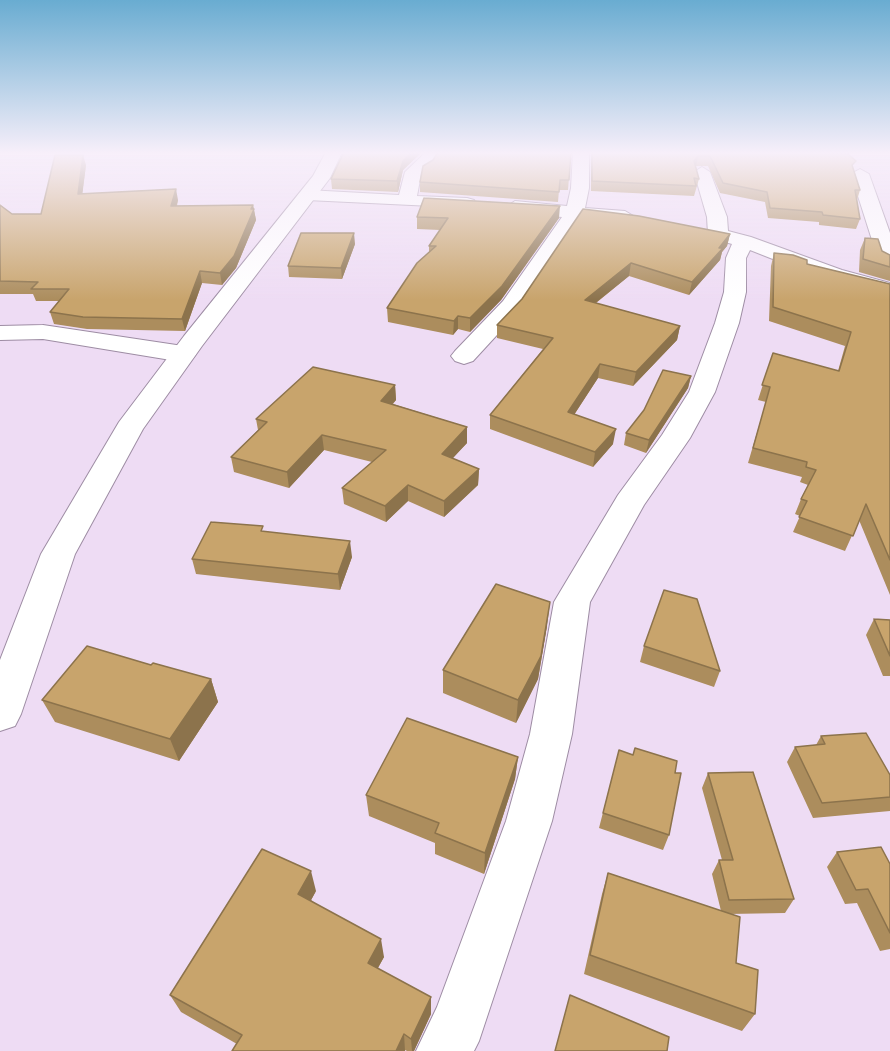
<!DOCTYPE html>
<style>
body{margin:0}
canvas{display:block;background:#eedcf4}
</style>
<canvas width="890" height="1051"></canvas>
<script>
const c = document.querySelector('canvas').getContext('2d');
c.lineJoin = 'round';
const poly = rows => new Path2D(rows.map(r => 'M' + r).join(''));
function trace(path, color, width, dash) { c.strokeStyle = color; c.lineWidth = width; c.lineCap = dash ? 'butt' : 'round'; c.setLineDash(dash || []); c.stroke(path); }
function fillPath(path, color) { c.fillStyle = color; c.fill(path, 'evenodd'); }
const minor = poly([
 [426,152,443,152,431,168,421,174,417,196,467,198,474,200,476,204,474,208,307,200,298,195,307,190,399,195,405,172,426,152],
 [573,152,589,152,589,188,585,208,625,211,635,217,625,223,580,219,519,311,473,361,464,364,455,361,451,356,455,351,503,301,562,217,515,213,506,207,515,201,567,206,571,188,573,152],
 [702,167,710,172,727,217,728,231,751,237,842,270,890,283,890,297,826,280,750,250,746,258,746,292,739,323,715,392,690,438,644,505,590,602,572,734,552,821,479,1041,474,1051,416,1051,437,1007,506,821,530,734,554,602,618,495,662,435,689,392,715,323,724,292,726,258,732,244,711,238,708,234,707,217,694,172,702,167],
 [860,169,869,174,890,233,890,268,883,266,879,262,851,174,860,169],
 [43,325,183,346,192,349,196,354,192,359,183,362,43,339,0,340,0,326,43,325]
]);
const tertiary = poly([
 [326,152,342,152,330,178,202,346,143,429,75,554,21,714,15,726,0,731,0,660,41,554,119,422,184,336,313,176,326,152]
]);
trace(minor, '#9e8da4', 2);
trace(tertiary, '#9e8da4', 2);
fillPath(minor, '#fff');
fillPath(tertiary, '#fff');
fillPath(poly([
 [344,152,422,152,403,170,398,192,332,189,331,179],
 [571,152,568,190,559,190,558,202,420,192,420,182,433,160],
 [591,152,820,152,853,168,860,190,857,200,860,219,856,229,819,225,819,222,768,218,765,202,720,193,708,166,696,166,695,167,699,179,694,196,591,191],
 [86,165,82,194,178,200,177,206,253,205,256,220,236,268,222,285,202,283,185,331,87,329,54,324,50,312,59,301,36,301,33,294,0,294,0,205,12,214,41,214],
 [583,209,730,234,727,246,722,252,720,260,689,295,629,276,596,303,680,326,677,340,633,386,598,378,574,415,613,444,593,467,490,429,490,415,543,349,497,338,497,325,522,299],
 [417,217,559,218,501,300,470,332,458,329,453,335,388,322,387,308,429,252,429,246,440,230,417,229],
 [865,238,882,251,890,255,890,281,859,272,860,250],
 [355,244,342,279,289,277,288,266],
 [774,253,807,264,890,284,890,595,859,520,845,551,793,532,800,516,795,514,801,499,808,485,800,482,802,477,748,463,766,402,758,400,773,353,838,371,845,346,769,321,771,266],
 [691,376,688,388,646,453,624,445,626,433],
 [395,385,396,400,393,404,467,427,467,443,452,458,479,469,478,485,444,517,408,501,386,522,344,504,342,488,372,462,324,450,289,488,234,472,231,457,258,430,256,419],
 [264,532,352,557,340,590,196,574,192,559],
 [874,619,890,620,890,676,883,676,866,635],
 [547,626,538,679,516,723,443,693,443,670],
 [644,646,720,671,714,687,640,662],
 [211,679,218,702,179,761,55,722,42,700],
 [821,736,890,775,890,811,813,818,787,762,795,747,816,745],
 [619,750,675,773,669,835,663,850,599,828],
 [518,757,515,779,484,874,435,854,435,843,369,816,366,795],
 [708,773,794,899,785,913,729,914,736,963,755,1014,742,1031,584,974,602,894,608,873,721,911,712,874,719,860,722,860,702,788],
 [837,852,890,864,890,949,880,951,857,903,845,904,827,867],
 [316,891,311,900,384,957,378,968,431,1014,414,1051,407,1051,405,1050,405,1051,232,1051,237,1044,181,1012,170,995]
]), '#ac8d5d');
fillPath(poly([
 [412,152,422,152,403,170,398,192,397,181,403,161],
 [83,155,86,165,81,205,78,194],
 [698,156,696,166,692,171,694,161],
 [176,189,178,200,173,217,171,206],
 [253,205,256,220,236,268,222,285,220,273],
 [560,206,559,218,501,300,470,332,470,318],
 [354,233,355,244,342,279,341,268],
 [730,234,727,246,722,252,720,260,689,295,692,282],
 [631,263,629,276,583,313,585,300],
 [200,271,202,283,185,331,182,319],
 [458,316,458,329,453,335,454,321],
 [680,326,677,340,633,386,636,372],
 [600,364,598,378,566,427,568,412],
 [691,376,688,388,646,453,649,440],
 [395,385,396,400,382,415,381,401],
 [467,427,467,443,442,470,442,454],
 [616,429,613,444,593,467,595,452],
 [322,435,324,450,289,488,287,472],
 [479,469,478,485,444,517,444,501],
 [408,485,408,501,386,522,385,506],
 [350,541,352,557,340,590,338,574],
 [550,602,547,626,538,679,516,723,518,700],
 [211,679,218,702,179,761,170,739],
 [518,757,515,779,484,874,485,853],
 [311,871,316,891,304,913,298,894],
 [381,939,384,957,371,980,368,963],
 [431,997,431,1014,414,1051,412,1051,411,1039],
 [404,1034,405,1051,396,1051]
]), '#8c734c');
const building = poly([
 [344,152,412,152,403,161,397,181,331,179,344,152],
 [438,152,571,152,569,180,560,180,559,192,420,182,423,166,433,160,438,152],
 [592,152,820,152,848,154,856,161,852,165,860,190,855,190,860,219,823,215,822,212,770,208,767,192,723,183,710,156,698,156,694,161,699,179,694,178,696,186,592,181,592,152],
 [55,155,83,155,78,194,176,189,171,206,253,205,251,209,254,209,234,256,220,273,200,271,182,319,83,317,50,312,69,289,31,289,38,282,0,281,0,205,12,214,41,214,55,155],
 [424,198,560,206,502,286,470,318,458,316,454,321,387,308,417,263,436,246,429,246,448,218,417,217,424,198],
 [583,209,639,216,730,234,719,248,723,248,692,282,631,263,585,300,680,326,636,372,600,364,568,412,616,429,595,452,490,415,553,338,497,325,522,299,583,209],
 [301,233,354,233,341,268,288,266,301,233],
 [865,238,878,239,882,251,890,255,890,267,863,259,865,238],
 [774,253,793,255,807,260,807,264,890,284,890,560,866,504,853,536,799,517,807,501,801,499,816,470,806,467,807,462,753,448,770,387,762,385,773,353,839,371,851,332,773,307,774,253],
 [313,367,395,385,381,401,467,427,442,454,479,469,444,501,408,485,385,506,342,488,386,450,322,435,287,472,231,457,267,422,256,419,313,367],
 [663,370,691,376,649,440,626,433,644,410,663,370],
 [211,522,263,526,261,531,350,541,338,574,192,559,211,522],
 [496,584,550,602,541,656,518,700,443,670,496,584],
 [664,590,697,599,720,671,644,646,664,590],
 [874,619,890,620,890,656,874,619],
 [87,646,151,665,153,663,211,679,170,739,42,700,87,646],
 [407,718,518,757,485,853,435,833,439,823,366,795,407,718],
 [866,733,890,775,890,797,822,803,795,747,825,744,821,736,866,733],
 [635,748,677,761,675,773,681,773,669,835,603,813,619,750,633,755,635,748],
 [753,772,794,899,729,900,719,860,733,860,708,773,753,772],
 [881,847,890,864,890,933,868,889,856,890,837,852,881,847],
 [262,849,311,871,298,894,381,939,368,963,431,997,411,1039,404,1034,396,1051,232,1051,242,1035,170,995,262,849],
 [608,873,740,917,736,963,758,970,755,1014,590,955,608,873],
 [570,995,669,1037,667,1051,555,1051,570,995]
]);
fillPath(building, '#c8a46c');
trace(building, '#8c734c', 1.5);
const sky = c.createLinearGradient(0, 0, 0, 300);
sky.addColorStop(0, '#69acd1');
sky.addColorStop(0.51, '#f7effa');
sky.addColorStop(1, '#f7effa00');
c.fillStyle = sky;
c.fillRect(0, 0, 890, 300);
</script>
